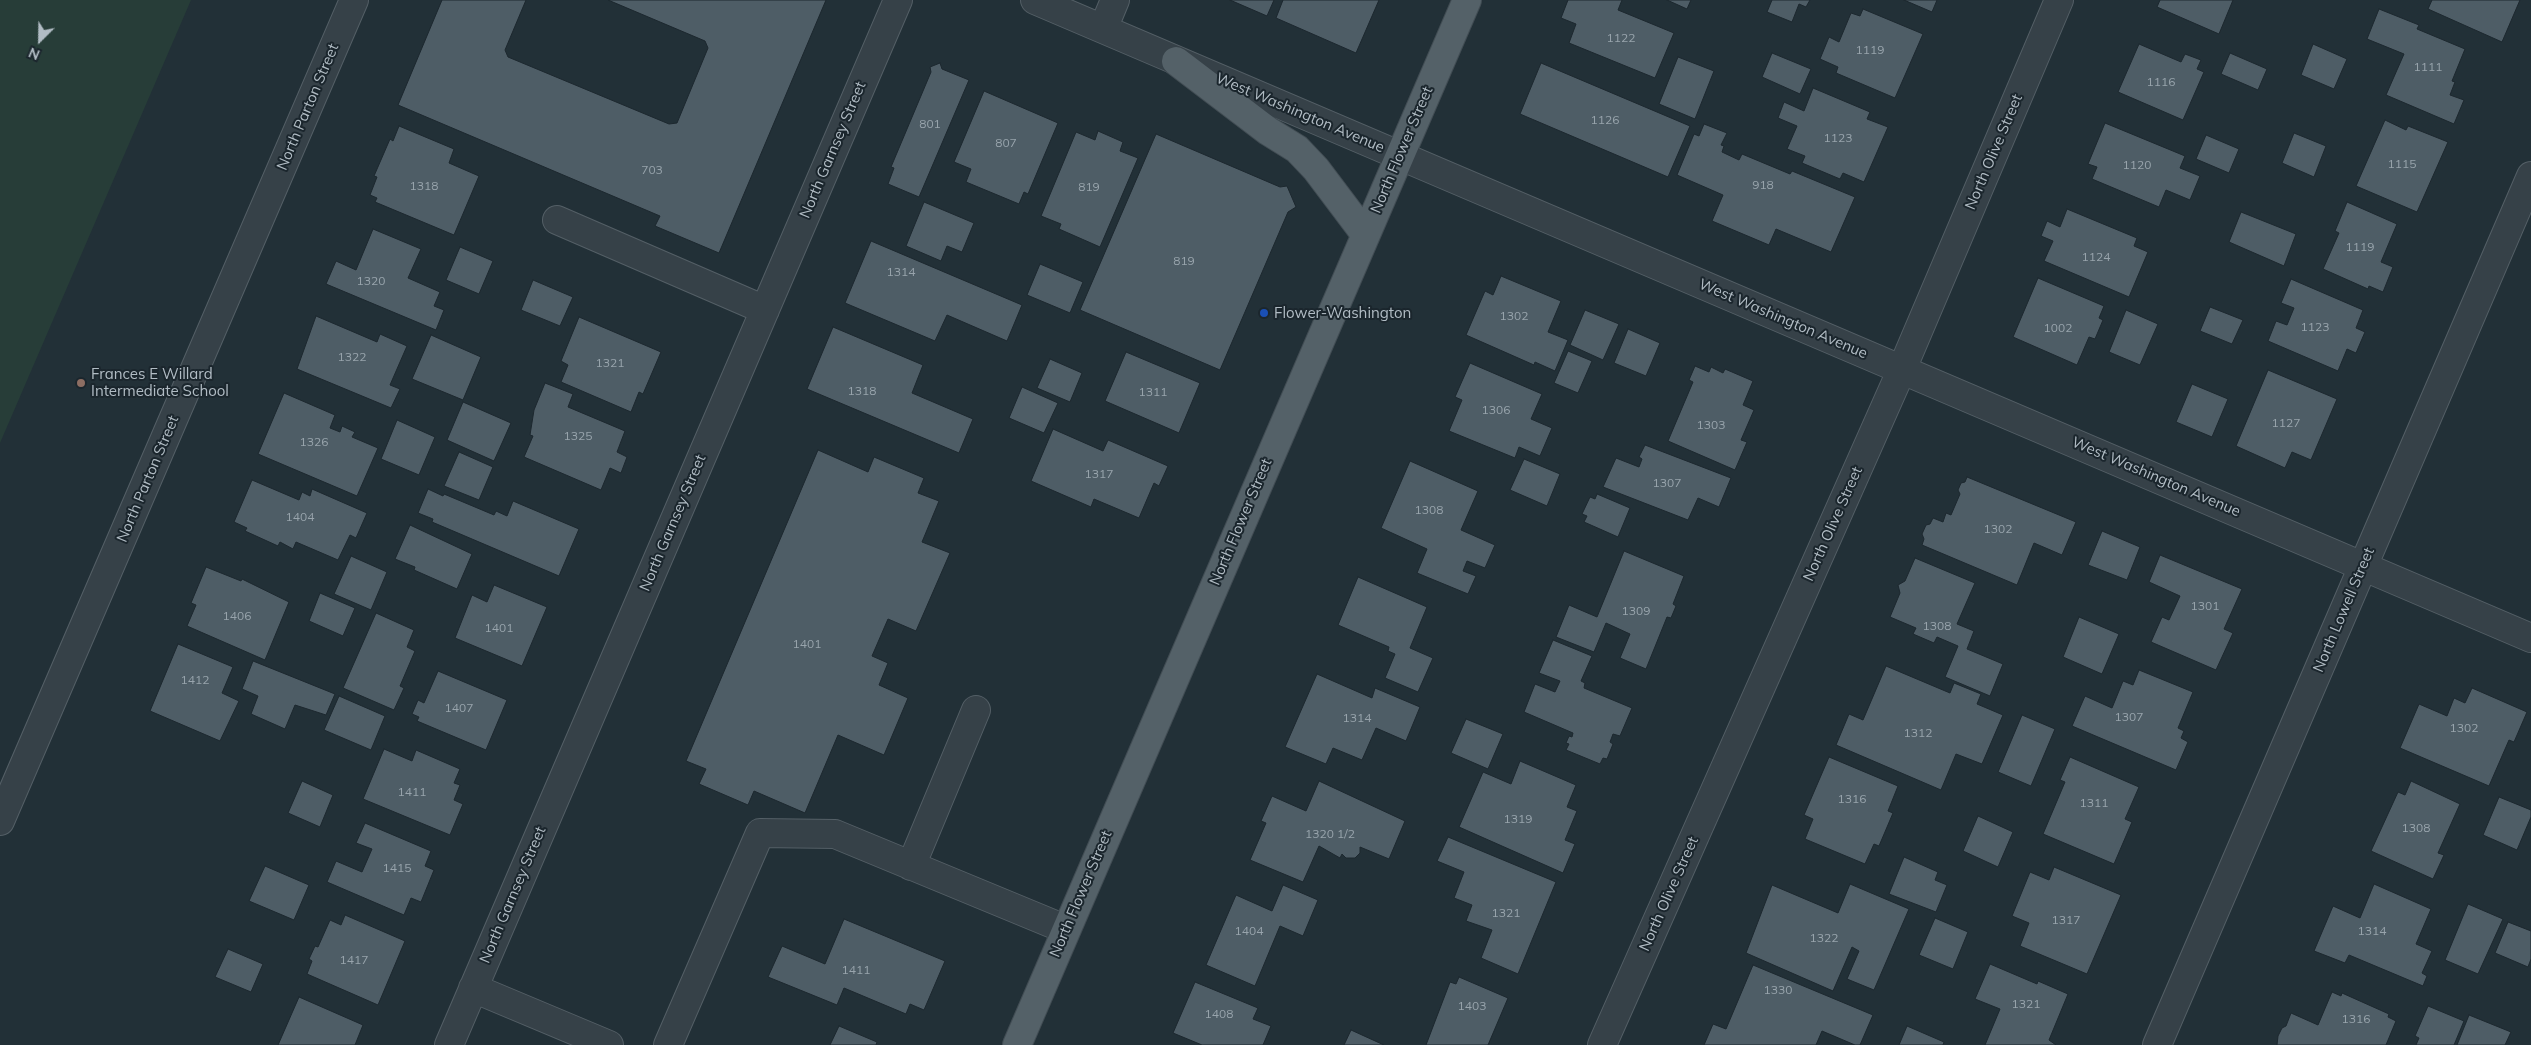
<!DOCTYPE html>
<style>
body{margin:0}
#map{position:relative;width:2531px;height:1045px;overflow:hidden;background:#223037;font-family:Mulish,sans-serif}
canvas{display:block}
.north{position:absolute;left:15px;top:15px;width:50px;height:50px;-webkit-text-stroke:4px #1b262d;paint-order:stroke;rotate:203deg;font-size:14px;font-weight:700;line-height:20px;text-align:center;color:#b1bcc4}
.north::after{content:'';display:block;margin:auto;width:18px;height:22px;background:#b1bcc4;clip-path:polygon(50% 0,100% 100%,50% 72%,0 100%)}
</style>
<div id="map">
<canvas width="2531" height="1045"></canvas>
<div class="north">N</div>
</div>
<script>
const c = document.querySelector('canvas').getContext('2d');
c.lineJoin = 'round';
function fillPath(path, color) { c.fillStyle = color; c.fill(path, 'evenodd'); }
const poly = rows => new Path2D(rows.map(r => 'M' + r).join(''));
function trace(path, color, width, dash) { c.strokeStyle = color; c.lineWidth = width; c.lineCap = dash ? 'butt' : 'round'; c.setLineDash(dash || []); c.stroke(path); }
function write(font, color, halo, rows, align = 'center') {
  c.font = font + ' Mulish,sans-serif'; c.lineWidth = 4; c.setLineDash([]); c.textBaseline = 'middle'; c.strokeStyle = halo; c.fillStyle = color; for (const [text, x, y, turn = 0] of rows) {
    c.save(); c.translate(x, y); c.rotate((+turn || 0) * Math.PI / 180); c.textAlign = isNaN(turn) ? turn : align; if (halo) c.strokeText(text, 0, 0); c.fillText(text, 0, 0); c.restore();
  }
}
fillPath(poly([
 [0,0,191,0,0,443]
]), '#273d38');
const building = poly([
 [442,0,526,0,505,50,508,57,669,124,677,123,708,48,705,41,608,0,826,0,719,253,655,226,660,216,398,105,442,0],
 [1230,0,1274,0,1267,16,1230,0],
 [1283,0,1379,0,1356,53,1276,18,1283,0],
 [1568,0,1622,0,1618,10,1674,33,1655,78,1569,43,1576,24,1561,18,1568,0],
 [1667,0,1691,0,1687,9,1667,0],
 [1772,0,1810,0,1806,7,1799,4,1792,22,1767,12,1772,0],
 [1904,0,1937,0,1932,12,1904,0],
 [2160,0,2233,0,2219,34,2157,7,2160,0],
 [2432,0,2520,0,2502,42,2428,9,2432,0],
 [1863,9,1923,34,1895,98,1836,73,1838,67,1820,59,1829,37,1839,42,1851,13,1860,16,1863,9],
 [2379,9,2419,25,2417,29,2465,49,2452,81,2455,82,2450,95,2464,100,2454,124,2386,95,2404,54,2367,39,2379,9],
 [2139,44,2181,62,2185,54,2201,60,2197,69,2204,72,2183,120,2118,92,2139,44],
 [2313,44,2347,59,2334,89,2301,75,2313,44],
 [1772,53,1811,69,1800,94,1762,77,1772,53],
 [2230,53,2267,69,2258,90,2221,74,2230,53],
 [1678,57,1714,71,1695,119,1659,104,1678,57],
 [940,63,942,69,969,80,919,197,888,184,894,168,891,167,931,72,930,67,940,63],
 [1541,63,1690,126,1668,177,1520,114,1541,63],
 [1813,88,1870,112,1867,119,1888,127,1864,182,1843,173,1840,179,1802,163,1805,156,1787,149,1797,126,1778,118,1784,102,1804,111,1813,88],
 [984,91,1058,123,1028,194,1024,192,1019,204,966,182,971,169,954,162,984,91],
 [2385,120,2406,130,2408,126,2448,142,2417,212,2356,186,2385,120],
 [2105,123,2185,156,2180,168,2200,176,2190,200,2166,190,2159,207,2092,179,2097,167,2088,164,2105,123],
 [1704,124,1727,133,1721,145,1724,146,1722,152,1739,160,1742,154,1790,174,1792,171,1855,197,1831,252,1776,229,1769,245,1712,221,1723,195,1677,175,1694,134,1699,136,1704,124],
 [399,126,454,149,449,163,479,176,454,235,375,202,377,198,370,195,377,177,374,176,390,139,393,141,399,126],
 [1098,131,1123,142,1120,151,1138,158,1100,247,1059,229,1061,224,1041,216,1076,132,1095,140,1098,131],
 [2294,133,2326,146,2314,177,2282,163,2294,133],
 [1156,134,1280,187,1287,186,1296,207,1288,212,1220,370,1080,310,1156,134],
 [2206,135,2239,149,2229,173,2196,159,2206,135],
 [924,202,974,223,962,252,947,246,941,261,906,246,924,202],
 [2347,202,2397,224,2381,262,2393,267,2383,292,2369,286,2368,289,2323,269,2339,233,2335,231,2347,202],
 [2067,209,2137,238,2134,246,2148,252,2129,297,2044,261,2053,241,2041,236,2047,221,2060,227,2067,209],
 [2241,212,2296,234,2284,266,2229,242,2241,212],
 [373,229,421,249,408,278,440,292,434,306,444,310,436,330,326,284,336,261,356,270,373,229],
 [871,241,1022,305,1007,341,947,315,935,341,845,303,871,241],
 [460,247,493,261,479,294,446,280,460,247],
 [1040,264,1083,282,1070,313,1027,295,1040,264],
 [1501,276,1561,301,1548,332,1568,340,1555,371,1535,362,1534,365,1466,335,1485,291,1493,295,1501,276],
 [2038,278,2104,306,2099,318,2103,320,2095,339,2089,337,2077,365,2013,337,2038,278],
 [2291,279,2363,310,2356,328,2365,332,2356,353,2347,349,2338,371,2268,341,2276,321,2287,325,2294,308,2281,303,2291,279],
 [533,280,573,297,560,326,521,310,533,280],
 [2210,307,2243,320,2232,344,2200,331,2210,307],
 [1585,310,1619,324,1603,360,1570,345,1585,310],
 [2126,310,2158,324,2140,365,2109,352,2126,310],
 [316,316,377,342,380,334,407,346,390,385,400,389,391,408,297,369,316,316],
 [579,317,661,352,643,394,639,392,631,412,561,382,568,365,561,361,579,317],
 [833,327,923,365,912,393,973,419,959,453,807,389,833,327],
 [1628,329,1660,343,1646,376,1614,363,1628,329],
 [431,335,481,357,463,400,412,379,431,335],
 [1568,351,1592,361,1578,393,1554,383,1568,351],
 [1126,352,1200,383,1179,433,1105,401,1126,352],
 [1050,359,1082,373,1070,402,1037,388,1050,359],
 [1470,363,1542,394,1531,419,1552,428,1540,456,1519,447,1515,458,1449,431,1462,400,1455,397,1470,363],
 [1695,366,1709,372,1711,367,1723,373,1725,369,1753,381,1743,405,1754,410,1741,440,1747,442,1735,470,1668,441,1693,382,1689,380,1695,366],
 [2268,370,2337,399,2311,460,2292,452,2285,468,2236,446,2268,370],
 [545,383,573,394,568,407,625,431,617,452,627,457,621,473,610,468,601,490,524,457,533,436,530,435,534,410,545,383],
 [2192,384,2228,399,2212,437,2176,422,2192,384],
 [1022,387,1058,403,1044,433,1009,418,1022,387],
 [284,393,335,415,330,428,340,432,342,426,355,432,352,437,378,448,357,496,258,454,284,393],
 [463,402,511,423,494,461,447,440,463,402],
 [397,420,435,437,419,475,381,459,397,420],
 [1053,429,1103,451,1108,440,1168,466,1159,486,1154,483,1139,518,1094,499,1091,507,1031,481,1053,429],
 [1645,445,1731,478,1719,507,1698,498,1688,520,1603,487,1616,458,1639,467,1642,459,1639,457,1645,445],
 [818,450,868,472,874,457,924,478,918,493,939,501,922,542,950,553,916,631,888,619,872,656,888,663,879,685,908,698,884,755,838,735,805,813,754,791,748,805,699,784,706,769,686,761,818,450],
 [459,452,493,467,479,500,444,486,459,452],
 [1524,459,1560,474,1547,506,1510,490,1524,459],
 [1410,461,1478,491,1461,530,1495,545,1485,568,1467,561,1463,571,1476,576,1468,594,1417,573,1427,549,1381,528,1410,461],
 [1967,477,2076,522,2062,555,2034,543,2017,585,1922,545,1924,539,1922,534,1926,525,1930,524,1933,518,1943,522,1946,513,1951,515,1960,494,1958,490,1961,483,1965,482,1967,477],
 [252,480,299,500,302,492,310,496,312,489,367,513,356,538,350,535,338,560,296,542,293,549,280,542,278,546,245,531,247,528,234,522,252,480],
 [428,489,443,496,444,494,494,515,496,511,507,516,513,501,579,529,559,576,432,522,433,519,418,513,428,489],
 [1597,494,1630,508,1618,537,1584,522,1587,516,1582,514,1590,497,1595,499,1597,494],
 [410,525,472,554,457,589,414,570,415,567,395,559,410,525],
 [2102,531,2140,547,2127,580,2088,565,2102,531],
 [1624,551,1684,576,1673,604,1676,606,1671,618,1667,617,1646,669,1620,658,1630,634,1606,623,1594,652,1556,637,1569,605,1597,617,1624,551],
 [2160,555,2242,589,2224,629,2233,633,2216,670,2151,642,2162,617,2169,620,2180,596,2149,582,2160,555],
 [351,556,387,572,371,610,334,594,351,556],
 [1915,558,1975,583,1957,624,1974,631,1967,649,2003,664,1990,696,1945,677,1958,646,1937,637,1934,643,1913,634,1916,628,1890,617,1900,593,1898,585,1905,581,1915,558],
 [206,567,241,581,242,579,289,602,265,660,187,626,196,605,191,603,206,567],
 [1358,577,1427,607,1410,648,1433,658,1418,692,1385,678,1395,654,1388,651,1389,647,1338,625,1358,577],
 [494,585,547,607,522,666,455,638,472,595,487,602,494,585],
 [320,593,355,608,343,636,309,621,320,593],
 [376,613,414,630,407,647,415,651,400,686,404,688,394,710,343,688,376,613],
 [2079,617,2119,634,2102,674,2063,657,2079,617],
 [1553,640,1592,656,1581,681,1585,683,1584,688,1632,708,1620,736,1613,734,1610,742,1613,744,1607,759,1603,758,1600,764,1566,750,1569,744,1566,743,1569,736,1572,737,1573,733,1524,712,1535,684,1555,692,1560,681,1539,673,1553,640],
 [178,644,233,667,222,693,239,701,220,741,150,711,178,644],
 [253,661,335,694,326,715,295,705,285,729,251,714,258,696,242,689,253,661],
 [1886,666,1950,693,1954,683,1981,694,1977,704,2003,715,1982,764,1956,754,1941,790,1836,745,1849,714,1863,720,1886,666],
 [2139,670,2193,692,2178,728,2184,731,2181,738,2188,742,2176,770,2072,726,2085,696,2112,708,2123,681,2133,685,2139,670],
 [438,671,507,700,486,750,417,721,419,717,412,714,418,700,424,703,438,671],
 [1317,674,1372,698,1375,688,1420,707,1406,741,1376,728,1362,760,1333,748,1326,764,1285,747,1317,674],
 [2472,688,2527,712,2514,742,2509,740,2489,786,2400,748,2419,704,2447,716,2454,698,2465,703,2472,688],
 [339,696,385,716,371,750,324,730,339,696],
 [2022,715,2055,729,2031,786,1998,772,2022,715],
 [1466,719,1503,734,1488,769,1451,753,1466,719],
 [384,749,412,761,416,750,460,769,454,783,460,785,454,800,463,804,450,835,363,799,384,749],
 [1829,757,1898,786,1888,811,1893,813,1879,846,1874,844,1865,864,1805,839,1813,819,1804,815,1829,757],
 [2070,757,2139,787,2125,819,2132,822,2114,864,2043,834,2065,782,2060,780,2070,757],
 [1520,761,1576,785,1567,807,1577,811,1565,840,1575,844,1563,873,1459,827,1483,772,1511,784,1520,761],
 [302,781,333,795,320,827,288,813,302,781],
 [1319,781,1405,821,1389,859,1360,847,1360,853,1355,858,1346,858,1342,854,1340,858,1319,846,1303,882,1250,860,1266,823,1261,821,1272,796,1306,811,1319,781],
 [2411,781,2460,804,2438,853,2444,855,2433,879,2371,851,2398,792,2405,795,2411,781],
 [2499,797,2531,810,2531,817,2517,850,2483,835,2499,797],
 [1978,816,2013,832,1998,867,1963,851,1978,816],
 [365,823,431,851,425,866,434,870,421,902,411,898,404,915,327,882,336,861,362,872,372,849,356,843,365,823],
 [1448,837,1556,882,1518,974,1481,958,1492,930,1466,921,1472,905,1454,898,1464,872,1437,861,1448,837],
 [1904,857,1938,872,1935,880,1947,885,1936,912,1889,894,1904,857],
 [265,866,309,885,294,920,249,901,265,866],
 [2054,867,2121,895,2087,974,2020,946,2029,923,2012,916,2030,872,2049,880,2054,867],
 [1850,884,1909,909,1874,990,1847,979,1859,951,1852,947,1833,991,1746,953,1772,885,1838,913,1850,884],
 [2374,884,2431,909,2416,944,2432,951,2422,973,2427,976,2423,986,2349,955,2345,963,2314,951,2333,906,2360,918,2374,884],
 [1283,885,1318,900,1303,936,1280,926,1255,986,1206,965,1236,895,1272,911,1283,885],
 [2468,904,2503,919,2478,974,2445,960,2468,904],
 [345,915,405,941,378,1005,307,974,312,961,309,959,315,946,318,947,330,920,341,925,345,915],
 [1935,918,1968,932,1953,969,1919,955,1935,918],
 [844,919,945,961,924,1010,910,1004,906,1014,844,988,837,1005,768,977,782,946,825,964,844,919],
 [2508,922,2531,931,2531,959,2528,967,2495,953,2508,922],
 [228,949,263,964,251,992,215,977,228,949],
 [1990,964,2037,984,2038,981,2068,994,2049,1040,2056,1045,1985,1045,2000,1009,1975,999,1990,964],
 [1753,965,1873,1015,1860,1045,1855,1045,1822,1031,1816,1045,1704,1045,1713,1024,1726,1029,1753,965],
 [1459,977,1508,998,1488,1045,1426,1045,1450,982,1456,984,1459,977],
 [1195,982,1258,1008,1253,1019,1271,1026,1263,1045,1202,1045,1173,1033,1195,982],
 [2332,992,2341,996,2342,993,2389,1014,2388,1017,2396,1021,2386,1045,2277,1045,2278,1036,2282,1028,2286,1026,2291,1013,2318,1025,2332,992],
 [299,997,363,1025,355,1045,278,1045,299,997],
 [2428,1006,2464,1021,2454,1045,2416,1045,2419,1038,2415,1036,2428,1006],
 [2469,1015,2511,1032,2505,1045,2457,1045,2469,1015],
 [839,1026,877,1042,876,1045,830,1045,839,1026],
 [1907,1026,1944,1042,1943,1045,1899,1045,1907,1026],
 [1351,1030,1384,1045,1344,1045,1351,1030]
]);
fillPath(building, '#4e5d66');
trace(building, '#1d282f', 1);
const minor = poly([
 [1035,0,2531,638],
 [1103,29,1115,0],
 [557,220,765,310],
 [0,821,354,0],
 [911,866,976,710],
 [473,988,609,1045],
 [449,1045,898,0],
 [668,1045,760,833,835,834,1065,929],
 [1602,1045,1902,369,2059,0],
 [2157,1045,2531,176]
]);
const major = poly([
 [1176,61,1268,131,1297,149,1316,169,1365,234],
 [1017,1045,1467,0]
]);
trace(minor, '#545f66', 30);
trace(major, '#424d54', 30);
trace(minor, '#364148', 28);
trace(major, '#546168', 28);
for (const [x, y, r, color] of [
 [1264,313,5,"#1a4fb4"],
 [81,383,5,"#8d6e63"]
]) { const dot = new Path2D(); dot.arc(x, y, r, 0, 2 * Math.PI); c.fillStyle = color; c.fill(dot); trace(dot, '#1b262d', 2); }
write('12px', '#98a4ac', null, [
 ["1122",1621,38],
 ["1119",1870,50],
 ["1111",2428,67],
 ["1116",2161,82],
 ["1126",1605,120],
 ["801",930,124],
 ["1123",1838,138],
 ["807",1006,143],
 ["1115",2402,164],
 ["1120",2137,165],
 ["703",652,170],
 ["918",1763,185],
 ["1318",424,186],
 ["819",1089,187],
 ["1119",2360,247],
 ["1124",2096,257],
 ["819",1184,261],
 ["1314",901,272],
 ["1320",371,281],
 ["1302",1514,316],
 ["1123",2315,327],
 ["1002",2058,328],
 ["1322",352,357],
 ["1321",610,363],
 ["1318",862,391],
 ["1311",1153,392],
 ["1306",1496,410],
 ["1127",2286,423],
 ["1303",1711,425],
 ["1325",578,436],
 ["1326",314,442],
 ["1317",1099,474],
 ["1307",1667,483],
 ["1308",1429,510],
 ["1404",300,517],
 ["1302",1998,529],
 ["1301",2205,606],
 ["1309",1636,611],
 ["1406",237,616],
 ["1308",1937,626],
 ["1401",499,628],
 ["1401",807,644],
 ["1412",195,680],
 ["1407",459,708],
 ["1307",2129,717],
 ["1314",1357,718],
 ["1302",2464,728],
 ["1312",1918,733],
 ["1411",412,792],
 ["1316",1852,799],
 ["1311",2094,803],
 ["1319",1518,819],
 ["1308",2416,828],
 ["1320 1/2",1330,834],
 ["1415",397,868],
 ["1321",1506,913],
 ["1317",2066,920],
 ["1404",1249,931],
 ["1314",2372,931],
 ["1322",1824,938],
 ["1417",354,960],
 ["1411",856,970],
 ["1330",1778,990],
 ["1321",2026,1004],
 ["1403",1472,1006],
 ["1408",1219,1014],
 ["1316",2356,1019]
]);
write('15px', '#b1bcc4', '#1b262d', [
 ["North Parton Street",308,107,-67],
 ["West Washington Avenue",1300,113,23],
 ["North Garnsey Street",833,150,-67],
 ["North Flower Street",1402,150,-67],
 ["North Olive Street",1994,152,-67],
 ["West Washington Avenue",1783,319,23],
 ["West Washington Avenue",2156,477,23],
 ["North Parton Street",148,479,-67],
 ["North Flower Street",1241,522,-67],
 ["North Garnsey Street",673,523,-67],
 ["North Olive Street",1833,524,-66],
 ["North Lowell Street",2344,610,-67],
 ["North Flower Street",1081,894,-67],
 ["North Olive Street",1669,894,-66],
 ["North Garnsey Street",513,895,-67]
]);
write('15px', '#b1bcc4', '#1b262d', [
 ["Flower-Washington",1274,313],
 ["Frances E Willard",91,374],
 ["Intermediate School",91,391]
], 'left');
</script>
